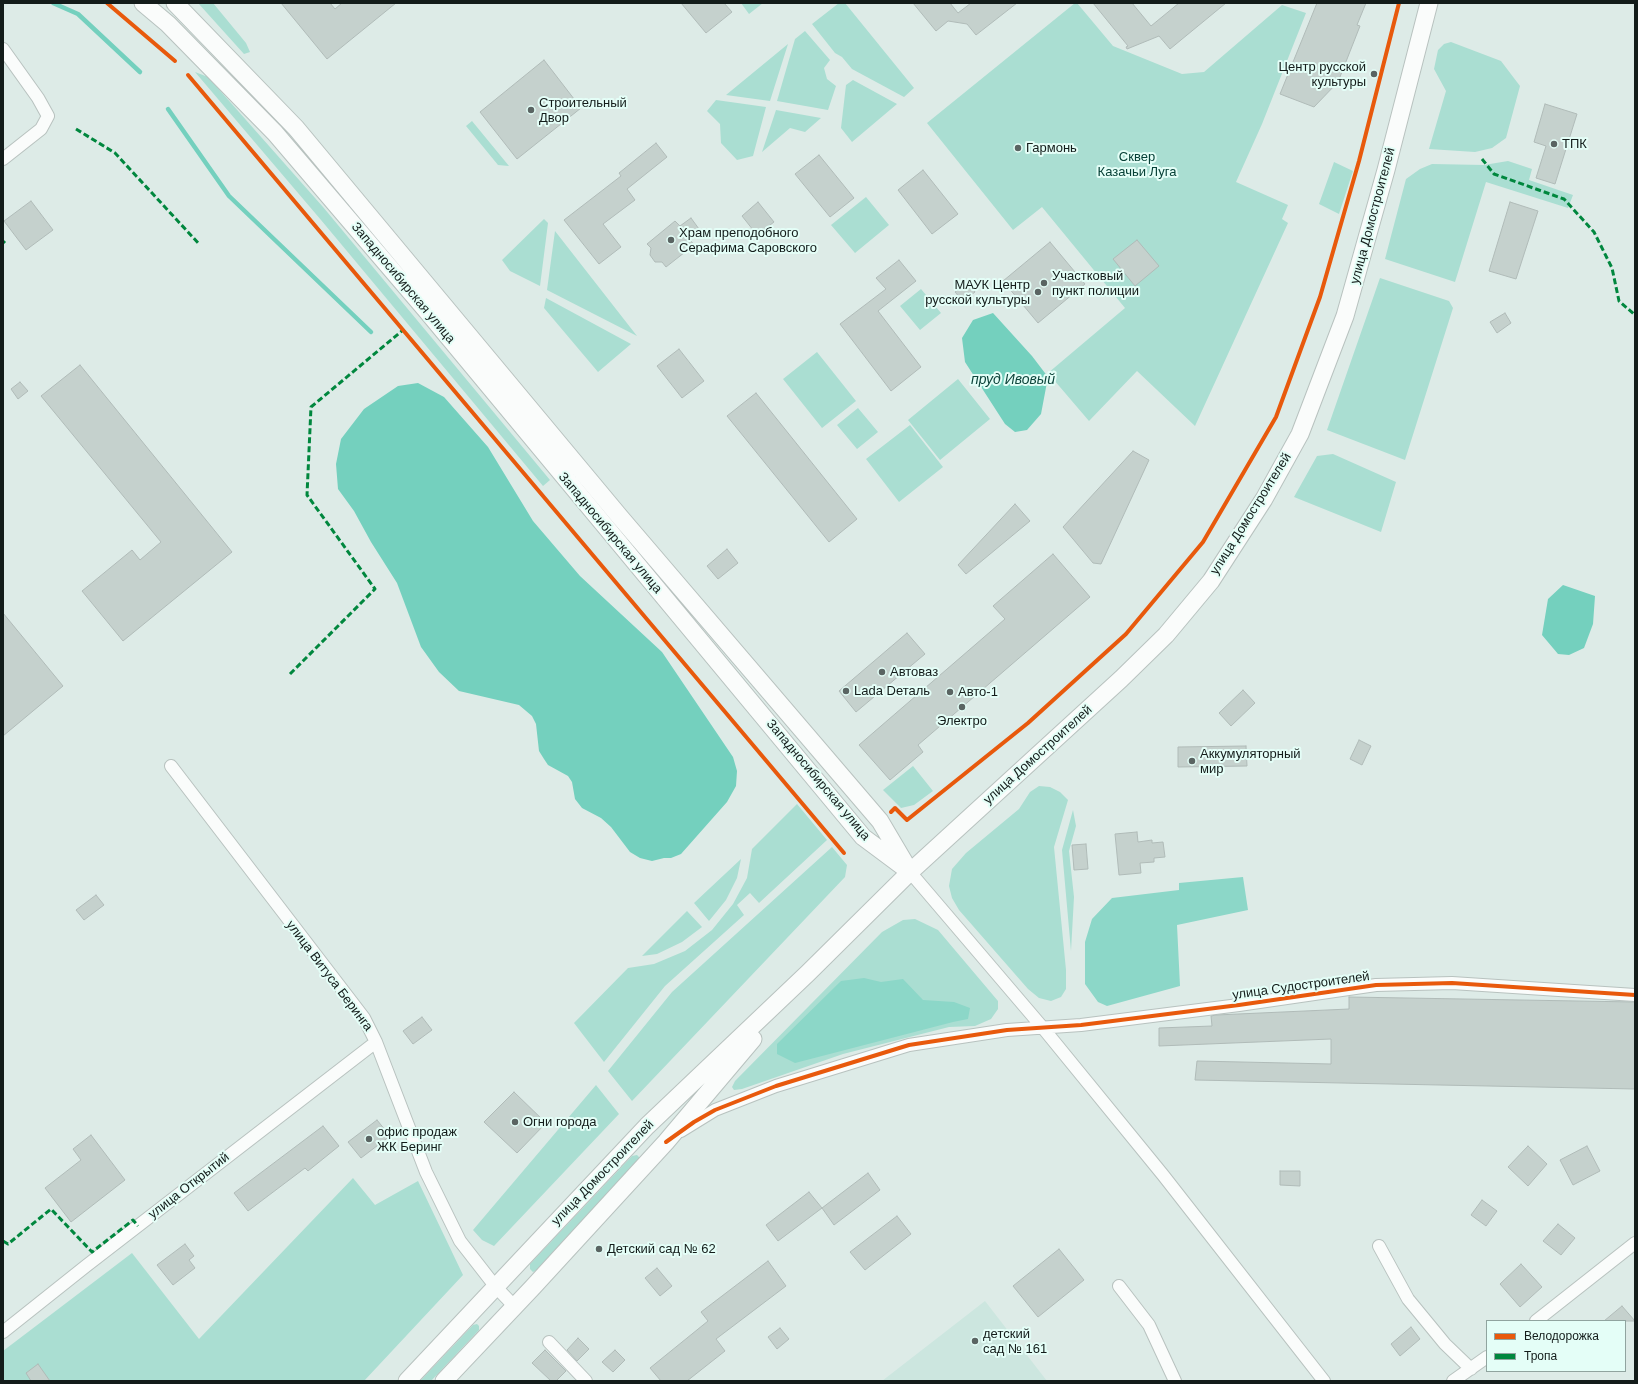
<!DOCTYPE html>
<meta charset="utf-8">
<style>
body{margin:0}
#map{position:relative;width:1638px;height:1384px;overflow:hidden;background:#ddebe7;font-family:Arial,sans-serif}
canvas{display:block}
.frame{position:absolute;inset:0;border:4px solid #131c1a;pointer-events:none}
.legend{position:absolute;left:1486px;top:1320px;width:140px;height:52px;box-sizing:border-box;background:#e4fef7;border:1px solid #90a49f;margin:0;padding:5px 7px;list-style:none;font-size:12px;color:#131c1a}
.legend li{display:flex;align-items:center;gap:8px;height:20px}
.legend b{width:20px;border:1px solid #90a49f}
</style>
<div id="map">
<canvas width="1638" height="1384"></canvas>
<div class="frame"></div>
<ul class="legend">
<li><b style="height:5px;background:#e8590c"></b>Велодорожка</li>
<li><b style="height:5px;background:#00873e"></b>Тропа</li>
</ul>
</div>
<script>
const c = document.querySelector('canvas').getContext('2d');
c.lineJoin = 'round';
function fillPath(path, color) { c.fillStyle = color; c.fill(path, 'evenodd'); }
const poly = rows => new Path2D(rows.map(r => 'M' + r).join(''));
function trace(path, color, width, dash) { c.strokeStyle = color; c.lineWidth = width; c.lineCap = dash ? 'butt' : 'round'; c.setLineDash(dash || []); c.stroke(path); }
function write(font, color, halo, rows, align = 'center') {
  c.font = font + ' Arial,sans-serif'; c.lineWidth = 4; c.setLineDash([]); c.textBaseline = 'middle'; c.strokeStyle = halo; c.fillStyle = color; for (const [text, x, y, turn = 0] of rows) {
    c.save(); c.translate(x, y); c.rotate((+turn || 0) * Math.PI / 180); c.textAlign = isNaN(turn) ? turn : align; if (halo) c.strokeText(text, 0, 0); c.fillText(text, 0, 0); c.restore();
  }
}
fillPath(poly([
 [985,1301,1047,1381,882,1381]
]), '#cce6df');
fillPath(poly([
 [198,3,213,3,246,43,250,52,244,54],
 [741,3,763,3,749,14],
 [839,3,845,3,914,88,904,97,852,69,842,57,835,53,812,24],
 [1075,3,1077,3,1113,46,1182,74,1204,72,1282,5,1306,13,1262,124,1236,182,1288,205,1282,219,1288,223,1195,426,1137,371,1089,421,1048,373,1125,308,1042,207,1013,230,927,123],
 [805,31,830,60,824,68,827,79,836,86,828,110,777,101,795,39],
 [1451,42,1501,61,1520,86,1506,138,1492,148,1475,152,1429,149,1446,91,1434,69,1438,50,1444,44],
 [788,44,770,101,726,95],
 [195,72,208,77,323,207,550,480,543,486,321,220],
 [853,80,897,104,852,142,841,128,846,85],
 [716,100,766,107,753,156,737,160,721,143,720,124,707,111],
 [776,110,821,118,805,132,790,128,762,152],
 [472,121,509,166,498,165,466,126],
 [1508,161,1532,169,1529,180,1573,195,1568,208,1486,182,1455,282,1385,259,1406,179,1420,169,1432,164,1484,165],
 [1334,162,1353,171,1339,214,1319,204],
 [866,197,889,225,855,253,831,225],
 [544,219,548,223,540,286,510,271,502,260],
 [555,231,637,336,547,290],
 [1380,278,1449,301,1453,308,1405,460,1327,430],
 [921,289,941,313,920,330,900,306],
 [546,298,631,344,598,372,544,308],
 [817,352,856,401,822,428,783,379],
 [958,379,990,419,940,460,908,420],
 [858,408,878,432,857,449,837,425],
 [910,425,943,467,899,502,866,459],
 [1333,454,1396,482,1381,532,1294,497,1317,456],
 [913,766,933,791,914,805,901,808,883,790],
 [1039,786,1050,787,1060,792,1068,800,1054,847,1066,970,1066,989,1061,997,1051,1001,1039,998,1028,989,959,910,952,898,949,886,952,869,966,853,1019,809,1030,792],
 [797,804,827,840,759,903,750,893,737,905,744,915,665,986,604,1062,574,1023,628,968,654,964,685,951,712,930,733,904,747,878,752,849],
 [1073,810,1076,826,1069,851,1074,897,1071,951,1062,850],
 [832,847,847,865,845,877,632,1101,608,1071,672,992],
 [741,859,737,878,726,900,709,921,694,903],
 [687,911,702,927,682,942,657,954,642,956],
 [915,919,938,930,998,1001,998,1009,991,1019,975,1026,949,1027,843,1054,742,1089,734,1090,732,1087,735,1081,882,932,903,920],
 [596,1085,619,1114,494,1246,482,1240,473,1230],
 [637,1155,640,1158,537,1270,533,1272,530,1269,530,1264,632,1156],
 [353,1178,375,1205,418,1181,463,1275,364,1381,3,1381,3,1351,132,1253,199,1339],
 [477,1324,479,1326,479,1330,431,1381,420,1381,473,1325]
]), '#aaded2');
fillPath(poly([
 [1243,877,1248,910,1177,925,1180,986,1107,1006,1098,1002,1085,984,1085,942,1092,919,1112,898,1179,890,1179,883],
 [864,978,881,982,903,979,923,1000,954,1002,970,1008,968,1019,953,1022,795,1063,777,1054,777,1044,841,981]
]), '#8cd7c8');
fillPath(poly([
 [993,313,1032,356,1048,377,1041,414,1027,430,1015,432,1005,424,965,362,962,338,973,320],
 [418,383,444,397,488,447,533,521,580,576,662,652,733,757,737,771,736,786,727,802,681,854,671,858,664,858,652,861,640,858,630,852,611,827,601,818,582,808,575,799,572,782,568,776,548,765,544,759,539,751,536,724,532,716,519,705,459,691,439,672,421,647,397,583,371,542,354,511,338,489,336,464,341,439,364,409,398,386],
 [1563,585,1595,596,1593,624,1584,648,1569,655,1558,654,1542,635,1548,599]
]), '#74d0be');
trace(poly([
 [53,3,78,14,140,72],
 [168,109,229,196,371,332]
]), '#74d0be', 4.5);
const building = poly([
 [281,3,330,3,335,9,342,3,396,3,327,59,281,3],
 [681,3,724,3,732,12,706,33,681,3],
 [913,3,950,3,958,13,971,3,1017,3,976,35,967,24,948,21,936,31,913,3],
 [1093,3,1132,3,1151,26,1179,3,1226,3,1170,49,1159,36,1127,49,1126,47,1128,46,1093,3],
 [1317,3,1366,3,1357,25,1360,26,1338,82,1314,107,1280,94,1317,3],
 [544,60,581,108,517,159,480,112,544,60],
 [1545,104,1577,114,1555,184,1536,178,1546,146,1534,142,1545,104],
 [656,143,667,157,627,189,635,200,603,224,621,247,599,264,564,220,621,176,619,173,656,143],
 [819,155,854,198,830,217,795,174,819,155],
 [923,170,958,214,932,234,898,190,923,170],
 [31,201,53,230,26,250,4,221,31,201],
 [758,202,774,222,757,235,742,216,758,202],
 [1510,202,1538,211,1516,279,1489,271,1510,202],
 [691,218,699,229,688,237,694,245,666,267,662,262,655,262,650,255,651,248,647,244,675,221,680,226,691,218],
 [1137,240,1159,266,1135,286,1113,259,1137,240],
 [1050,242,1085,284,1038,323,1003,281,1050,242],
 [899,260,916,281,878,311,921,367,891,391,840,324,886,289,876,278,899,260],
 [968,282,975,292,963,301,955,292,968,282],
 [1505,313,1511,323,1497,333,1490,322,1505,313],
 [679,349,704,381,682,398,657,366,679,349],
 [80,365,232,552,123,641,82,591,132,550,140,560,161,542,41,396,80,365],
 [20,382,28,391,18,399,11,389,20,382],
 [756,393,857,519,829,542,727,416,756,393],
 [1133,451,1149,460,1101,564,1093,563,1063,527,1133,451],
 [1015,504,1030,521,966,574,958,565,1015,504],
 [727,549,738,563,718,579,707,566,727,549],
 [1053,554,1090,597,918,745,923,752,890,780,859,745,1005,619,993,606,1053,554],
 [3,613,63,686,3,736,3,613],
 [907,633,925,654,856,712,839,691,907,633],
 [1243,690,1255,703,1231,726,1219,713,1243,690],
 [1359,740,1371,746,1362,765,1350,759,1359,740],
 [1246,746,1247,766,1178,767,1178,747,1246,746],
 [1137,832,1138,842,1152,840,1152,843,1163,842,1165,857,1154,858,1154,862,1140,863,1141,873,1119,875,1115,834,1137,832],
 [1086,844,1088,869,1074,870,1072,845,1086,844],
 [96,895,104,905,84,920,76,910,96,895],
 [1349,997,1635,1002,1635,1089,1195,1080,1197,1061,1331,1064,1331,1039,1159,1046,1159,1028,1212,1026,1211,1016,1216,1015,1349,1009,1349,997],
 [422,1017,432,1030,413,1044,403,1031,422,1017],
 [514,1092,546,1123,517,1153,484,1122,514,1092],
 [377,1120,390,1136,361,1158,348,1142,377,1120],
 [323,1126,339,1146,308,1171,305,1168,248,1211,234,1193,323,1126],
 [91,1135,125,1180,71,1222,45,1188,81,1160,73,1149,91,1135],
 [1528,1146,1547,1164,1528,1186,1508,1167,1528,1146],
 [1587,1146,1600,1171,1573,1185,1560,1160,1587,1146],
 [1280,1171,1300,1171,1300,1186,1280,1185,1280,1171],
 [868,1173,880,1190,834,1225,822,1208,868,1173],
 [809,1192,822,1208,778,1241,766,1225,809,1192],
 [1482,1200,1497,1211,1486,1226,1471,1215,1482,1200],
 [897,1216,911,1234,865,1270,850,1252,897,1216],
 [1558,1224,1575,1238,1561,1255,1543,1241,1558,1224],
 [185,1244,194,1256,189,1260,195,1268,173,1285,157,1265,185,1244],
 [1059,1249,1084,1280,1038,1317,1013,1286,1059,1249],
 [768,1261,786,1286,716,1339,725,1351,687,1381,661,1381,650,1368,708,1321,701,1312,768,1261],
 [1521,1264,1542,1287,1520,1307,1500,1284,1521,1264],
 [657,1268,672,1286,660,1296,645,1278,657,1268],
 [1622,1306,1635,1321,1604,1321,1622,1306],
 [1411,1327,1420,1339,1400,1356,1391,1344,1411,1327],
 [780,1328,789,1339,777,1349,768,1337,780,1328],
 [578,1338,589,1349,577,1361,567,1350,578,1338],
 [545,1350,566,1371,556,1381,551,1381,532,1363,545,1350],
 [615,1350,625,1360,613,1372,602,1362,615,1350],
 [38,1364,50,1381,31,1381,26,1373,38,1364]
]);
fillPath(building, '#c5d1cd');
trace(building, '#b0bbb8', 1);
const minor = poly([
 [3,49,38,98,48,116,41,129,3,159],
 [171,766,364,1018,376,1042,426,1172,460,1241,495,1286,515,1307],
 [910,872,1043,1028,1163,1175,1324,1381],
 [681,1131,715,1110,776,1086,909,1045,1007,1030,1081,1025,1239,1005,1376,985,1452,983,1635,995],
 [1379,1246,1408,1299,1445,1344,1471,1369],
 [1119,1286,1149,1325,1175,1381],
 [1536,1321,1635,1243],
 [3,1332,86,1266,376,1042],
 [549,1342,586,1381],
 [1453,1381,1487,1357]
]);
const secondary = poly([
 [143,3,168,24,275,133,426,310,863,837,910,872],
 [175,3,296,128,620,517,880,821,906,865],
 [407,1381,647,1126,808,973,910,872,1121,679,1166,635,1211,581,1264,499,1300,434,1345,316,1386,170,1429,3],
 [444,1381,533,1287,666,1142,753,1039]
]);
trace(minor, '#b8c2bf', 14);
trace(secondary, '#b8c2bf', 19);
trace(minor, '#fafcfb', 12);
trace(secondary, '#fafcfb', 17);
trace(poly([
 [76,129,115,153,200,245],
 [1482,159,1494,174,1564,199,1594,232,1612,268,1619,301,1635,315],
 [3,243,5,241],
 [290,674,375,589,307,495,311,407,403,330],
 [3,1241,8,1244,51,1209,92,1252,133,1220,138,1226]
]), '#00873e', 3, [6, 3]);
trace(poly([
 [107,3,175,61],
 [188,75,844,853],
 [891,812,895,808,907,820,1028,723,1126,634,1203,542,1276,417,1320,297,1359,161,1399,3],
 [666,1142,694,1122,715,1110,776,1086,909,1045,1007,1030,1081,1025,1239,1005,1376,985,1452,983,1635,995]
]), '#e8590c', 4);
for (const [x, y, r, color] of [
 [1374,74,4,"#5a6462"],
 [531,110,4,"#5a6462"],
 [1554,144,4,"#5a6462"],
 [1018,148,4,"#5a6462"],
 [671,240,4,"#5a6462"],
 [1044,283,4,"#5a6462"],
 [1038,292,4,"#5a6462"],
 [882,672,4,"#5a6462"],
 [846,691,4,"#5a6462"],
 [950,692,4,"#5a6462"],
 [962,707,4,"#5a6462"],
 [1192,761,4,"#5a6462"],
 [515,1122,4,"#5a6462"],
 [369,1139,4,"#5a6462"],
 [599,1249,4,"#5a6462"],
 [975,1341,4,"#5a6462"]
]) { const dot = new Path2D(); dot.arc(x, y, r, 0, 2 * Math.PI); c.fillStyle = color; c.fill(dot); trace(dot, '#e4fef7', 1.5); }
write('13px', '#131c1a', '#e4fef7', [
 ["Центр русской",1366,67,"right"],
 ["культуры",1366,82,"right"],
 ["Строительный",539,103],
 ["Двор",539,118],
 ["ТПК",1562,144],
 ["Гармонь",1026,148],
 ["Храм преподобного",679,233],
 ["Серафима Саровского",679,248],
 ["Участковый",1052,276],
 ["пункт полиции",1052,291],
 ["МАУК Центр",1030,285,"right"],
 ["русской культуры",1030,300,"right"],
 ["Автоваз",890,672],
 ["Lada Dеталь",854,691],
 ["Авто-1",958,692],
 ["Электро",962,721,"center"],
 ["Аккумуляторный",1200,754],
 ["мир",1200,769],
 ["Огни города",523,1122],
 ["офис продаж",377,1132],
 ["ЖК Беринг",377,1147],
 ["Детский сад № 62",607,1249],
 ["детский",983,1334],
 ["сад № 161",983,1349]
], 'left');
write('13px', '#064036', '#e4fef7', [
 ["Сквер",1137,157],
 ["Казачьи Луга",1137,172]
]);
write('13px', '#131c1a', '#e4fef7', [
 ["улица Домостроителей",1373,216,-75],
 ["Западносибирская улица",403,283,50],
 ["улица Домостроителей",1251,514,-58],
 ["Западносибирская улица",610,533,50],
 ["улица Домостроителей",1038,755,-42],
 ["Западносибирская улица",818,780,50],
 ["улица Витуса Беринга",329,976,53],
 ["улица Судостроителей",1301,986,-8],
 ["улица Домостроителей",603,1173,-46],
 ["улица Открытий",189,1186,-38]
]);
write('italic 14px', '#0d443b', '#e4fef7', [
 ["пруд Ивовый",1013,380]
]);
</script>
